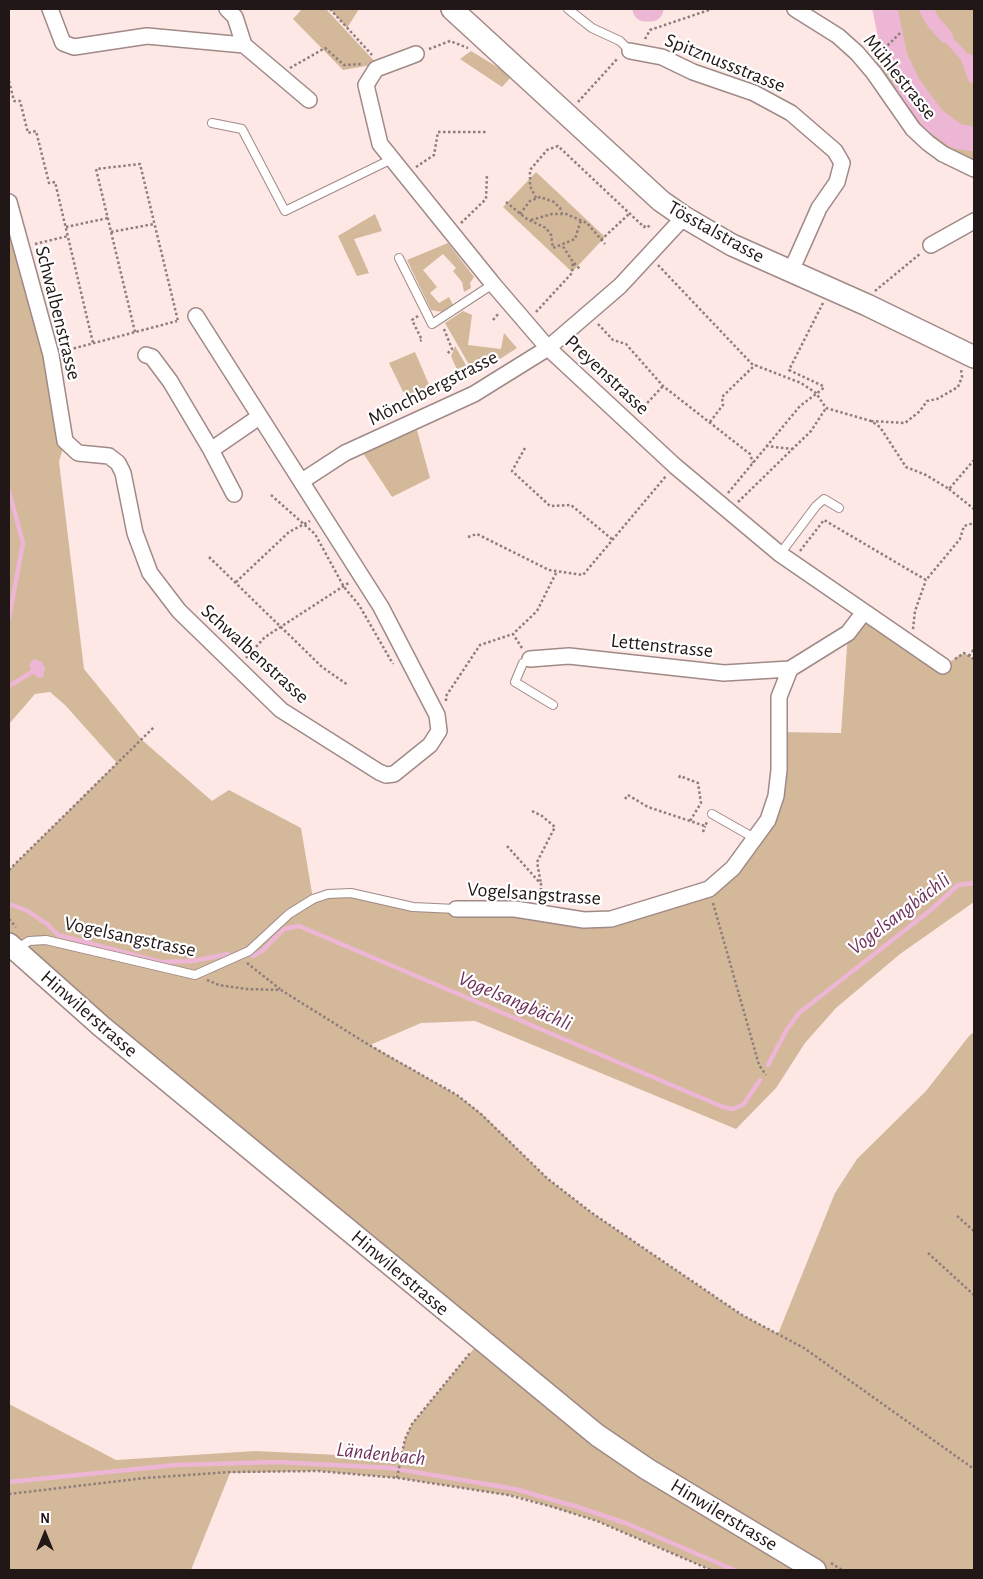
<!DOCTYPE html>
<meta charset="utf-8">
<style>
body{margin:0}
#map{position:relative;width:983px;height:1579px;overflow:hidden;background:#fde8e5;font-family:"Alegreya Sans",sans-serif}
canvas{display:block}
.frame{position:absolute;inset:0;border:10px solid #201716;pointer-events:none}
.north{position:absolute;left:20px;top:1509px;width:50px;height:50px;-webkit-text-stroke:4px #fff;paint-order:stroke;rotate:0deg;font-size:14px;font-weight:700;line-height:20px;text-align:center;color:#201716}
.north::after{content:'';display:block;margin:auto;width:18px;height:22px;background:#201716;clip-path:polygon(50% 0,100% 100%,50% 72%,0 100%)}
</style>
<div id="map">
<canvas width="983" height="1579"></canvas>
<div class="frame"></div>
<div class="north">N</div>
</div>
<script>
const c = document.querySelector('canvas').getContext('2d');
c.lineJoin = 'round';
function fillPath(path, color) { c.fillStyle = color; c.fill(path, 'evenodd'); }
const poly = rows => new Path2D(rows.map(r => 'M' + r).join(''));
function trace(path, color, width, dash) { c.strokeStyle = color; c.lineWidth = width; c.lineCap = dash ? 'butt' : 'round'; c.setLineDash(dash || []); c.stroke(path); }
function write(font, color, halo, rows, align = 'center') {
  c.font = font + ' "Alegreya Sans",sans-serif'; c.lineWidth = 4.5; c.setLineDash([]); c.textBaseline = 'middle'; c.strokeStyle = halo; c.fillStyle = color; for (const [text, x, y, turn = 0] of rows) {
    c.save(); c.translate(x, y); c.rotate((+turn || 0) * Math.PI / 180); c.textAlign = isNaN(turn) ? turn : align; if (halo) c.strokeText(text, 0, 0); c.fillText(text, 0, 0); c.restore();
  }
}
fillPath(poly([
 [302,9,326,9,377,64,343,70,293,19],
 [330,9,359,9,347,28],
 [885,9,974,9,974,169,943,154,874,73,888,31],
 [471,51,512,76,502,87,460,59],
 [536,172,605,237,572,272,503,207],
 [9,202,65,441,59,462,84,669,142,740,212,801,229,790,301,828,313,899,351,893,413,907,584,920,709,889,768,820,777,732,841,733,848,633,864,612,943,666,964,653,974,659,974,902,900,954,836,1008,805,1043,776,1088,736,1129,475,1021,421,1023,370,1045,457,1095,482,1114,548,1179,592,1213,742,1315,778,1334,835,1193,857,1159,926,1091,969,1036,974,1032,974,1570,711,1570,597,1521,519,1497,398,1478,318,1471,230,1473,191,1570,9,1570,9,1404,116,1460,255,1451,401,1458,405,1439,412,1424,481,1340,9,944,9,870,117,763,65,705,50,692,35,694,9,724],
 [375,214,382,231,354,239,369,273,357,276,338,236],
 [448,243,474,277,470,283,471,288,464,292,462,282,453,271,456,268,443,254,423,270,437,287,430,293,439,303,449,297,453,305,443,312,431,310,407,260],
 [463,311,472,315,468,345,501,349,504,333,517,348,475,375,445,323],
 [455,346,471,374,435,394,432,385,465,371,458,372,451,356],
 [415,352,433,394,410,406,389,363],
 [417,430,430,478,392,497,363,453]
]), '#d3b89a');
fillPath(poly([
 [938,21,967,53,974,56,974,83,969,82,961,60,931,26],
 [34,659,42,662,45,668,43,677,38,678,32,672,29,665]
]), '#edb6d5');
trace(poly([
 [9,491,23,543,9,618],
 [9,686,32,672],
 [9,904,26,910,47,924,58,935,161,962,193,961,228,954],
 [253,956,262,951,284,929,299,926,723,1107,733,1109,743,1105,760,1080],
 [768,1065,786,1031,799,1013,932,909,958,885,974,883],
 [9,1482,176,1465,277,1462,391,1468,515,1489,578,1507,628,1524,734,1570]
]), '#edb6d5', 4.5);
trace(poly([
 [926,9,934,23,946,36]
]), '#edb6d5', 14);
trace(poly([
 [645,9,651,9],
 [885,9,895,57,908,85,933,119,956,136,974,139]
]), '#edb6d5', 25);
const service = poly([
 [568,9,592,28,620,41,630,51],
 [212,123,242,129,285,211,392,159],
 [399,258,432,324,493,284],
 [780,554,816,506,824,499,839,508],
 [530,659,523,663,515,682,553,705],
 [712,814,756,839],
 [16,949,29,941,46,940,195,975,249,951,289,914,313,899,328,894,351,893,413,907,456,909]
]);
const minor = poly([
 [50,9,63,43,74,47,147,36,244,45,309,100],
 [227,9,235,17,244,45],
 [795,9,838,36,857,53,874,73,913,129,928,143,943,154,974,169],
 [630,51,662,57,693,72,754,93,791,113,835,151,842,163,837,182,819,208,791,271],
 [416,54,376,69,366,85,380,144,493,284,548,348,675,466,780,554,943,666],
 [9,202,51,355,65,441,78,453,109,456,118,463,123,473,135,533,150,573,179,611,281,710,379,772,386,775,394,774,430,745,439,731,437,715,381,607,196,316],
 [931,245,974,221],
 [146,355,152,357,170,381,211,450,234,494],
 [211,450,259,417],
 [302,481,345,453,474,394,548,348,620,286,684,217],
 [530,659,569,656,724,673,790,669],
 [456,909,515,909,584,920,611,919,709,889,733,868,768,820,776,796,779,770,779,697,790,669,848,633,864,612]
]);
const secondary = poly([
 [452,9,661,201,684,217,732,245,867,305,974,357],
 [9,944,101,1026,597,1435,647,1469,815,1570]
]);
trace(service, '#a08986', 10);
trace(minor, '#a08986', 18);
trace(secondary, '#a08986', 24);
trace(poly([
 [330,9,372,55],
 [645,39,650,30,712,9],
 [429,49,450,41,468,48],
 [877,56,901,32],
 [290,68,325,48,344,65,363,64],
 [9,81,14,101,20,101,28,133,36,131,49,183,55,182,93,343],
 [578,102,618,58],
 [416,167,434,155,438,132,486,132],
 [536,198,530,186,530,170,547,150,558,146,644,227,646,225,652,228],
 [506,202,527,219,546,228,551,235,553,248,575,239,581,220],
 [520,214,530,201,540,197,554,202,560,208,562,214],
 [531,220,552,214,566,214,587,223,605,244],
 [461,223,486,199,487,174],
 [66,227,108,218],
 [111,232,154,224],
 [601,240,629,214],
 [35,244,68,236],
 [574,263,580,269],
 [658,265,752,364,801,383,816,393,826,408,871,421,880,427,906,467,926,475,949,489,974,460],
 [875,291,921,253],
 [823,303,789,370,825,387],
 [536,312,572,273,573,262,562,245],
 [418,316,412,320,422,340,420,341],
 [493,320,499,313],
 [598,324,613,340,626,344,663,386,750,454,753,463],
 [444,329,452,349,446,355],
 [135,332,96,169,140,164,178,321],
 [64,351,177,321],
 [637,414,663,386],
 [871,421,905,423,920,411,927,401,937,399,958,387,962,377,961,369],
 [710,422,723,405,722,397,755,365],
 [766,446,792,449],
 [525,448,512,471,550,506,571,505,613,540],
 [949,489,974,509],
 [728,493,800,406,825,387],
 [271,495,315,534,344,587,359,605,393,664],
 [738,502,811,431,826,408],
 [468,537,477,534,549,570,583,575,666,476],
 [800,551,824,520,926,580,960,539,964,526,974,523],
 [209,557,322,667,348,685],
 [236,582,289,532,310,521],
 [913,629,915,611,926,580],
 [522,648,513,634,537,611,557,571],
 [969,656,974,649],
 [246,658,265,637,350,582],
 [955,659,964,653,974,659],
 [446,701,446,696,480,645,513,634],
 [679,778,680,776,698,783,701,803,690,821],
 [625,799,628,795,648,807,705,826,707,822],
 [532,811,542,816,555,827,537,862,541,884],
 [703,832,705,826],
 [507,846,541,884,541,899],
 [9,870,155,726],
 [713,903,759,1065,766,1075],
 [9,919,16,927],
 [247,963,280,989],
 [207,980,219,985,246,989,281,990,369,1045,457,1095,481,1114,548,1179,592,1213,742,1315,804,1348,974,1469],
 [957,1216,974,1231],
 [928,1253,974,1295],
 [397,1478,405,1439,412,1424,470,1353],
 [9,1494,145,1478,230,1472,318,1471,398,1478,508,1495,553,1507,597,1521,711,1570],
 [831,1563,842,1570]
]), '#8d7e7c', 2.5, [2.5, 2.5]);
trace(service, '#fff', 8);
trace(minor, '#fff', 15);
trace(secondary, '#fff', 21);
write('20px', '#201716', '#fff', [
 ["Spitznussstrasse",725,63,22],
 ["Mühlestrasse",900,77,51],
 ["Tösstalstrasse",716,232,29],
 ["Schwalbenstrasse",58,313,76],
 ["Preyenstrasse",607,375,43],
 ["Mönchbergstrasse",433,388,-27],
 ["Lettenstrasse",662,646,6],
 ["Schwalbenstrasse",255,654,42],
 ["Vogelsangstrasse",534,894,4],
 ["Vogelsangstrasse",130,937,12],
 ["Hinwilerstrasse",89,1014,41],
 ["Hinwilerstrasse",400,1273,40],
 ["Hinwilerstrasse",724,1515,31]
]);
write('italic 21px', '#71315a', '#fff', [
 ["Vogelsangbächli",899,914,-37],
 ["Vogelsangbächli",515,1001,23],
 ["Ländenbach",381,1454,6]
]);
</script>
